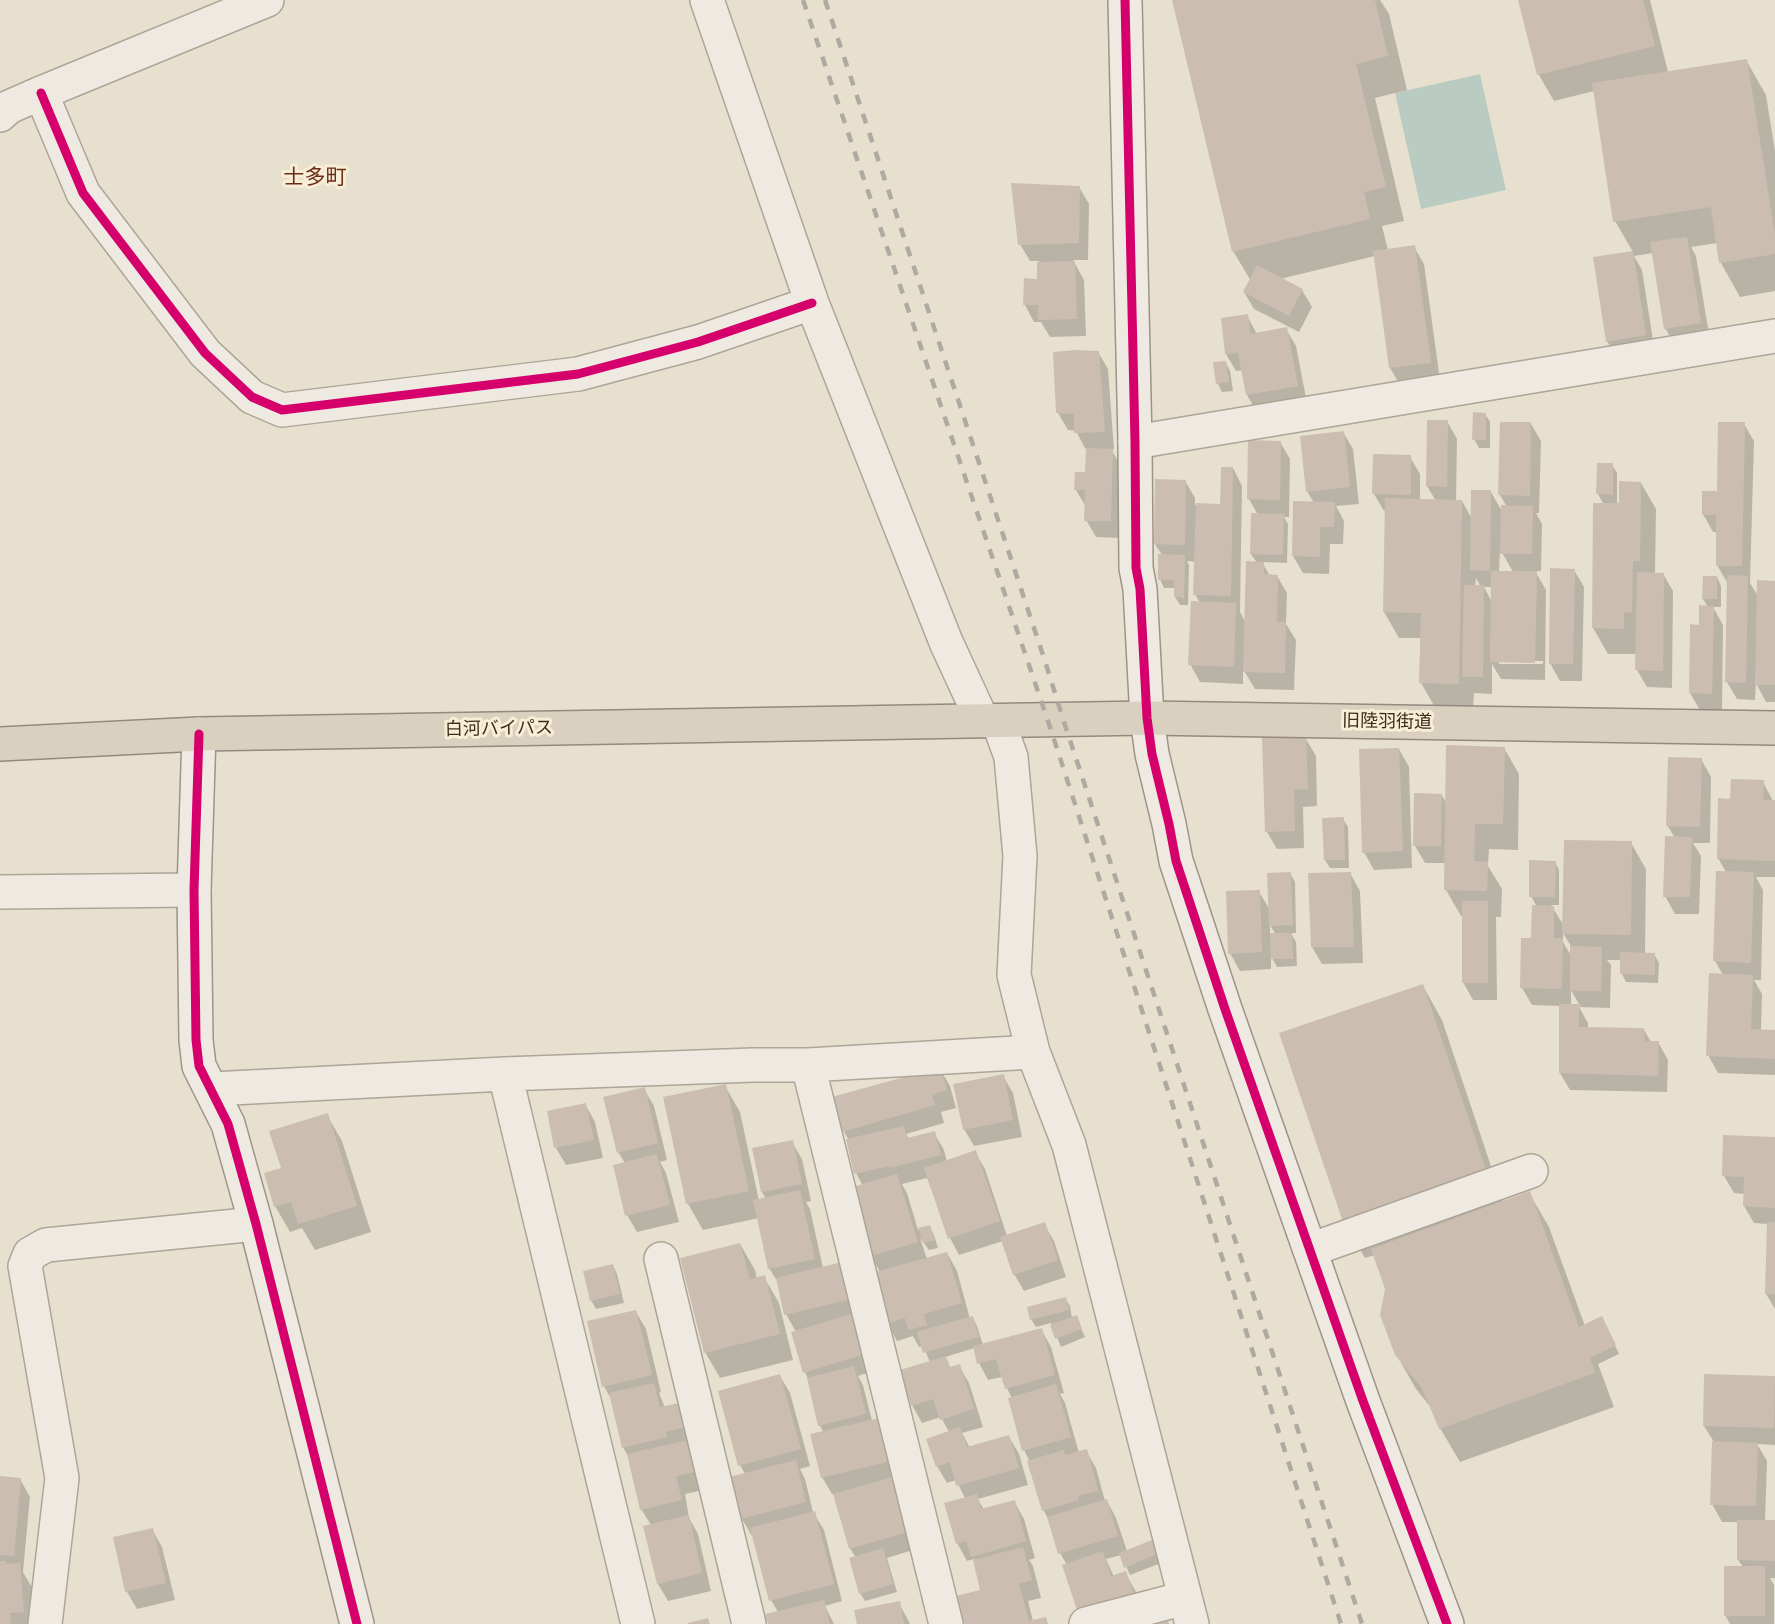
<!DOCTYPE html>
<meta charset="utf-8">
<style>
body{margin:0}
canvas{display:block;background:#e7e0cf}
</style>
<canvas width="1775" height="1624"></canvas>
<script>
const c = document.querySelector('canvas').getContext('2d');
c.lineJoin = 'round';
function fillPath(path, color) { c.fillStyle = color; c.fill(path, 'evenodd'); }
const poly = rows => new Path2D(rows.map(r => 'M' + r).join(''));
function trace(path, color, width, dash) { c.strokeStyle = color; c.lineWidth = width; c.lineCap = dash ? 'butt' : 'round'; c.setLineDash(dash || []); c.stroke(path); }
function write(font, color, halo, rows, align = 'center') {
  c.font = font + ' Merriweather,"Noto Sans JP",serif'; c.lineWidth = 6; c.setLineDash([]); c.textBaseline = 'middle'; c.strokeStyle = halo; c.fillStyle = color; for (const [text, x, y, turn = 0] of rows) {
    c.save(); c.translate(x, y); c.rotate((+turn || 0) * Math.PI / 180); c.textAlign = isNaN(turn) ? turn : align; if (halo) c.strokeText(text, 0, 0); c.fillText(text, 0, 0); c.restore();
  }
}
fillPath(poly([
 [1480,74,1506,190,1421,209,1395,93]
]), '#baccc2');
fillPath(poly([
 [1174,0,1380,0,1389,14,1407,90,1375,98,1404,221,1382,226,1388,250,1414,247,1424,264,1440,380,1400,385,1390,368,1375,256,1280,279,1302,290,1312,307,1299,332,1254,309,1244,292,1251,281,1233,251],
 [1520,0,1650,0,1668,72,1746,60,1766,95,1775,151,1775,291,1740,297,1721,263,1718,243,1691,247,1696,256,1710,340,1675,345,1665,328,1653,253,1634,256,1642,270,1655,353,1617,358,1607,341,1633,252,1615,221,1594,91,1554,101,1539,75],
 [1079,187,1089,204,1088,260,1073,260,1084,280,1086,336,1050,337,1041,322,1034,322,1025,305,1039,280,1039,261,1030,261,1020,244],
 [1247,316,1257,334,1286,329,1296,346,1307,403,1257,412,1247,395,1243,370,1236,371,1226,354,1222,319],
 [1098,352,1108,369,1114,449,1111,449,1122,468,1120,538,1096,537,1086,520,1086,507,1076,490,1087,474,1087,449,1086,450,1076,431,1068,430,1058,413],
 [1226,363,1230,371,1233,391,1222,392,1218,384,1215,364],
 [1485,414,1490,422,1490,448,1479,448,1474,439],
 [1447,421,1457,439,1456,501,1462,501,1472,519,1491,492,1503,513,1507,507,1500,495,1531,424,1541,441,1539,513,1536,513,1542,524,1541,571,1535,571,1546,590,1545,680,1501,679,1492,664,1492,694,1474,693,1473,710,1436,709,1421,683,1422,638,1399,638,1384,612,1386,511,1384,511,1374,494,1374,456,1410,457,1420,474,1420,500,1436,501,1427,486],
 [1500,549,1513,572,1499,572],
 [1476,578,1481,587,1475,587],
 [1484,587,1492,587,1492,602],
 [1499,661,1543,661,1543,664,1499,664],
 [1744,424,1754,441,1750,583,1758,596,1775,582,1775,702,1766,702,1756,683,1755,700,1737,699,1727,682,1727,582,1717,565,1718,532,1713,532,1703,514,1718,493],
 [1343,432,1353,449,1359,504,1336,506,1344,521,1343,544,1330,544,1329,574,1303,573,1293,556,1314,503,1307,491],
 [1280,442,1290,459,1289,517,1284,517,1288,524,1287,563,1262,562,1270,576,1277,576,1287,593,1286,624,1296,640,1294,690,1255,689,1243,669,1243,684,1200,682,1190,664,1200,603,1195,594,1196,562,1187,561,1189,565,1188,605,1180,605,1175,597,1175,588,1164,588,1160,579,1162,555,1155,544,1185,481,1195,498,1195,505,1222,505,1233,468,1242,486,1240,612,1246,623,1257,563,1251,554,1258,515,1249,499],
 [1612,465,1617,473,1617,505,1620,505,1641,483,1656,509,1655,574,1663,574,1673,591,1672,688,1647,687,1637,670,1637,654,1608,654,1593,628,1604,505,1598,494],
 [1574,570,1584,587,1582,681,1560,681,1550,663],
 [1717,577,1721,586,1721,607,1713,607,1723,625,1722,711,1700,710,1690,693,1700,626,1708,607,1703,599],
 [1306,739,1316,756,1317,806,1303,807,1304,848,1277,849,1267,832],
 [1504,748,1519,774,1518,850,1489,849,1488,866,1502,889,1501,917,1496,917,1497,1000,1473,1000,1463,982,1463,916,1461,916,1446,890,1446,863,1425,863,1415,846,1442,795,1447,805],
 [1399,749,1409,767,1412,868,1374,870,1364,852],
 [1701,759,1711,777,1710,843,1693,843,1701,856,1699,914,1675,914,1665,896,1675,838,1667,825],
 [1763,782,1773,801,1775,801,1775,877,1756,877,1763,890,1761,980,1754,980,1762,994,1761,1031,1775,1032,1775,1075,1718,1073,1708,1055,1723,975,1715,961,1726,872,1718,858,1732,800],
 [1343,819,1348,827,1349,868,1330,868,1325,860],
 [1631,843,1646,869,1645,954,1654,954,1659,963,1658,983,1626,982,1622,974,1622,960,1607,960,1611,965,1610,1008,1579,1007,1588,1023,1588,1028,1644,1030,1651,1042,1658,1042,1668,1060,1667,1092,1570,1090,1560,1073,1561,1006,1532,1005,1522,988,1537,907,1531,896,1555,862,1559,870,1559,905,1551,905,1564,926],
 [1563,933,1572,948,1572,957,1563,942],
 [1571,990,1580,1006,1571,1006],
 [1290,873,1295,882,1296,933,1291,933,1296,942,1297,966,1277,967,1271,956,1271,969,1240,971,1230,953,1259,892,1270,910],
 [1270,925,1276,935,1270,935],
 [1350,873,1360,891,1363,963,1322,964,1312,947,1310,874],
 [1423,986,1442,1020,1503,1202,1529,1193,1549,1227,1585,1326,1606,1326,1619,1354,1598,1364,1614,1407,1460,1462,1440,1428,1432,1409,1416,1389,1396,1354,1387,1289,1375,1255,1365,1258,1345,1224],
 [940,1069,950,1086,956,1108,941,1112,944,1123,906,1134,909,1139,934,1133,944,1150,947,1162,975,1152,985,1169,1007,1236,1044,1224,1054,1241,1066,1277,1024,1291,1014,1274,1003,1241,959,1255,950,1238,927,1178,902,1184,907,1193,918,1230,930,1227,934,1235,938,1248,929,1250,920,1238,927,1259,947,1253,957,1271,970,1319,973,1318,977,1326,983,1345,1041,1329,1051,1347,1064,1393,1060,1394,1065,1403,1079,1453,1086,1451,1096,1468,1105,1501,1107,1501,1116,1518,1127,1551,1151,1542,1161,1563,1130,1575,1121,1555,1106,1559,1114,1577,1125,1573,1135,1590,1144,1616,1067,1565,1060,1553,1050,1522,1044,1511,1029,1462,1030,1462,1024,1450,1012,1399,1002,1377,988,1380,979,1363,975,1348,945,1357,951,1368,959,1366,969,1383,983,1427,962,1433,970,1448,1009,1437,1019,1454,1028,1485,978,1499,984,1510,1014,1501,1024,1519,1035,1558,1029,1560,1033,1566,1041,1598,1028,1601,1033,1621,1045,1618,1048,1624,965,1624,982,1591,974,1559,967,1561,957,1543,965,1498,956,1480,947,1483,937,1466,949,1432,941,1417,922,1423,912,1405,930,1362,923,1346,919,1347,913,1336,897,1341,887,1323,880,1272,871,1256,863,1186,856,1173,849,1140,844,1132,834,1098],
 [1003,1076,1013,1093,1022,1137,974,1146,964,1129],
 [725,1086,740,1112,759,1201,766,1199,762,1192,792,1142,802,1159,811,1201,806,1202,810,1209,823,1268,845,1262,876,1370,858,1376,863,1385,872,1421,900,1478,892,1480,901,1496,916,1549,887,1558,897,1592,865,1601,860,1593,856,1558,850,1548,834,1494,832,1494,822,1477,824,1433,820,1426,808,1379,805,1372,796,1332,786,1314,779,1284,769,1268,759,1218,703,1230,688,1204,665,1099],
 [644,1089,654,1106,667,1160,660,1162,666,1173,679,1222,637,1232,627,1215,625,1163,618,1152],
 [585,1104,595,1122,603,1158,566,1165,556,1148],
 [327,1115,342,1141,371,1232,315,1250,302,1228,290,1232,275,1206,282,1169],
 [1775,1138,1775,1309,1766,1294,1768,1224,1754,1223,1744,1206,1745,1194,1734,1193,1724,1176],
 [740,1244,755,1270,757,1279,764,1277,779,1303,793,1360,720,1378,705,1352],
 [613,1265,617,1274,624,1303,596,1309,591,1300],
 [1065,1298,1070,1306,1072,1318,1076,1317,1085,1337,1061,1347,1051,1323,1036,1327,1031,1319],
 [636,1312,646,1329,661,1392,659,1393,665,1408,679,1405,713,1488,685,1494,689,1518,698,1534,711,1591,668,1601,658,1584,651,1525,641,1509,629,1458,623,1447,612,1401,604,1386],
 [780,1376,790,1393,810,1466,800,1469,805,1479,813,1512,824,1530,842,1601,825,1606,834,1624,769,1624,778,1612,771,1600,753,1536,752,1536,742,1519,731,1478,745,1474,740,1465],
 [1775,1378,1775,1445,1757,1444,1767,1461,1765,1522,1775,1522,1775,1578,1770,1578,1774,1585,1774,1624,1730,1624,1725,1615,1743,1567,1738,1560,1739,1522,1722,1522,1712,1504,1714,1442,1704,1426],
 [0,1478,20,1479,30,1497,23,1572,34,1591,37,1624,0,1624],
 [152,1529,162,1547,175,1600,137,1609,127,1592,114,1538],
 [899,1603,910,1624,859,1624]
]), '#0003');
fillPath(poly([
 [1172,0,1375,0,1388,56,1356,64,1386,187,1364,192,1370,219,1232,252],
 [1518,0,1643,0,1655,46,1537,75],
 [1747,59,1775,235,1775,254,1719,263,1711,207,1613,222,1592,83],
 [1011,183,1080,186,1079,243,1018,245],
 [1687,237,1701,323,1664,329,1650,242],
 [1415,245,1431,363,1389,368,1373,251],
 [1633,251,1646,335,1606,342,1593,257],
 [1075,261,1077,319,1038,320,1038,305,1023,305,1024,278,1037,279,1037,262],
 [1257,265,1303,289,1289,316,1243,292],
 [1248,314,1250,334,1287,327,1298,386,1246,395,1238,353,1225,354,1221,318],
 [1076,350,1099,351,1105,432,1074,433,1074,414,1056,413,1053,352],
 [1226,361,1229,382,1216,384,1213,362],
 [1473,412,1486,413,1486,440,1472,440],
 [1427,420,1448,420,1447,487,1426,486],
 [1500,422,1531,422,1530,496,1498,495],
 [1718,422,1745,422,1742,566,1716,566,1716,515,1702,515,1702,491,1717,491],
 [1344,431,1350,487,1306,492,1300,436],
 [1248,440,1281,441,1280,500,1247,499],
 [1086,448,1113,449,1111,521,1084,521,1085,490,1074,490,1075,472,1085,472],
 [1373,454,1411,455,1411,495,1372,494],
 [1597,463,1613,463,1613,495,1596,494],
 [1221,467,1233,467,1231,596,1193,595,1196,503,1220,504],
 [1155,479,1186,480,1185,545,1154,544],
 [1619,481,1641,482,1640,561,1633,561,1632,613,1624,612,1624,629,1592,628,1593,503,1619,503],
 [1471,490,1491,490,1490,571,1470,570],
 [1385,498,1462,500,1459,684,1419,683,1421,613,1383,612],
 [1293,501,1335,502,1334,527,1320,527,1320,557,1292,556],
 [1501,505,1533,506,1532,554,1500,554],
 [1251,513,1284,514,1283,555,1250,554],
 [1158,554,1185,555,1184,598,1174,597,1174,580,1158,580],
 [1246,561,1264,562,1264,574,1278,575,1277,622,1286,622,1285,673,1243,672],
 [1550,568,1575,569,1573,664,1549,664],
 [1491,571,1537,571,1535,663,1490,662],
 [1637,572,1664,573,1663,671,1635,670],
 [1727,575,1748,576,1746,683,1725,682],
 [1703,576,1717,576,1717,599,1702,599],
 [1757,580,1775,581,1775,685,1755,685],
 [1464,585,1484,585,1483,677,1462,677],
 [1191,601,1236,603,1234,667,1188,665],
 [1699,605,1714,606,1712,694,1689,693,1690,624,1699,625],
 [1306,737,1308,789,1294,790,1295,831,1265,832,1262,738],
 [1446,745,1505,747,1503,824,1475,824,1474,861,1488,862,1487,891,1444,890],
 [1399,748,1403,851,1362,853,1359,749],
 [1668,757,1702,758,1700,827,1666,826],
 [1731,779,1764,780,1763,800,1775,800,1775,861,1717,859,1718,798,1730,799],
 [1414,793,1442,794,1441,846,1413,846],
 [1344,817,1345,860,1324,860,1322,818],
 [1665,836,1692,837,1690,897,1663,897],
 [1564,840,1632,841,1631,935,1562,934],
 [1529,860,1556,861,1555,897,1529,897],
 [1716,871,1754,872,1751,963,1713,961],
 [1291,872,1293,925,1269,926,1267,873],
 [1351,872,1354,947,1311,947,1308,873],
 [1260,890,1262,952,1228,954,1226,891],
 [1462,901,1488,901,1488,983,1462,983],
 [1532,905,1554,906,1554,938,1563,938,1562,989,1520,988,1521,938,1531,938],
 [1270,933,1292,933,1293,959,1271,959],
 [1570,946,1602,947,1601,991,1570,991],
 [1620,952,1655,953,1655,975,1620,974],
 [1709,973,1753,975,1751,1029,1775,1030,1775,1059,1706,1056],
 [1423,984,1488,1176,1344,1225,1279,1033],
 [1559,1004,1579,1004,1579,1027,1644,1028,1645,1041,1659,1041,1658,1076,1559,1073],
 [940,1067,947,1090,932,1095,935,1105,842,1132,832,1097],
 [1004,1074,1013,1120,963,1130,953,1084],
 [726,1084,749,1191,686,1204,663,1097],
 [645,1087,658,1143,617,1153,603,1097],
 [586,1103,594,1140,554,1148,547,1111],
 [328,1113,357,1206,298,1224,291,1202,274,1207,264,1173,281,1168,269,1131],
 [904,1126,907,1138,935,1131,941,1155,889,1168,889,1166,854,1174,846,1139],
 [1723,1135,1775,1137,1775,1208,1743,1206,1744,1177,1722,1176],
 [793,1140,802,1184,761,1192,752,1148],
 [976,1150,1000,1221,948,1239,924,1168],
 [657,1154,670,1205,625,1216,613,1165],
 [897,1174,918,1242,870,1256,849,1188],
 [800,1190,815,1259,768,1269,753,1200],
 [1530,1191,1579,1327,1602,1316,1616,1345,1590,1358,1595,1373,1439,1429,1422,1388,1395,1355,1380,1315,1385,1289,1371,1249],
 [1045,1222,1058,1260,1013,1275,1000,1237],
 [1767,1222,1775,1223,1775,1294,1765,1294],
 [930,1225,935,1240,923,1243,918,1228],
 [740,1243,750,1279,765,1275,780,1334,704,1353,680,1258],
 [947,1252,962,1303,924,1314,927,1325,908,1330,905,1318,886,1324,872,1273],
 [846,1261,856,1298,784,1315,776,1278],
 [613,1264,620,1294,590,1301,583,1271],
 [1066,1297,1069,1310,1030,1320,1027,1307],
 [636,1310,652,1375,602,1387,587,1321],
 [855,1313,868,1353,803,1373,791,1332],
 [1077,1315,1082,1329,1055,1339,1050,1325],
 [973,1316,979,1337,923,1353,917,1332],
 [1042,1328,1055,1375,1005,1389,996,1359,977,1364,973,1346],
 [946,1356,950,1367,960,1364,974,1409,940,1420,933,1399,911,1406,900,1370],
 [854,1366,866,1414,818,1426,807,1378],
 [780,1374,801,1449,738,1466,718,1391],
 [1704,1374,1775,1376,1774,1428,1703,1426],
 [654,1383,660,1407,679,1403,685,1427,666,1432,667,1437,622,1448,609,1393],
 [1056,1384,1071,1437,1022,1451,1008,1398],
 [880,1418,891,1461,821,1478,810,1434],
 [960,1427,967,1447,1009,1435,1019,1468,956,1486,950,1462,936,1467,926,1439],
 [697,1438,704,1470,676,1476,682,1500,640,1510,627,1454],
 [1712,1441,1758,1443,1756,1506,1710,1505],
 [1087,1449,1098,1491,1078,1496,1079,1500,1042,1511,1027,1461,1064,1450,1065,1455],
 [796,1460,806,1502,740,1519,729,1477],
 [0,1476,21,1478,14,1556,0,1555],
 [892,1477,908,1532,849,1549,833,1494],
 [977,1494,981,1509,1015,1500,1026,1541,971,1557,966,1541,956,1544,944,1503],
 [1107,1499,1118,1536,1058,1554,1047,1517],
 [815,1511,834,1584,769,1601,750,1528],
 [689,1515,702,1573,657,1584,643,1526],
 [1737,1520,1775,1520,1775,1561,1737,1560],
 [153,1528,166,1583,125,1592,113,1537],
 [1152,1540,1157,1554,1124,1568,1119,1553],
 [1023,1547,1032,1580,1019,1584,1029,1621,1046,1617,1048,1624,964,1624,956,1596,980,1590,973,1560],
 [883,1548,893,1584,859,1594,849,1558],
 [1103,1551,1111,1576,1126,1571,1135,1598,1079,1616,1062,1565],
 [0,1561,6,1561,6,1564,20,1563,24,1612,10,1613,11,1624,0,1624],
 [1724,1566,1765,1566,1765,1616,1724,1616],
 [824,1600,830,1624,768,1624,765,1614],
 [900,1601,904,1624,857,1624,854,1610],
 [1167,1616,1169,1624,1141,1624],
 [708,1618,710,1624,688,1624,688,1623]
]), '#cbbeb0');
const street = poly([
 [707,0,812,303,946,642,982,720],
 [41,93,83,193,205,353,252,397,282,410,578,374,698,342,812,303],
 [0,115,9,107,41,93,267,0],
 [1135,442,1775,336],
 [998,721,1011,757,1020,856,1014,975,1033,1052,1069,1145,1192,1624],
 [0,892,194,890],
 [808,1065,946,1624],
 [505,1074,638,1624],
 [212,1089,505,1074,753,1065,808,1065,1033,1052],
 [1310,1250,1531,1171],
 [661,1259,749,1624],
 [45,1624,62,1478,25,1266,30,1254,46,1245,256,1224],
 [1086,1624,1185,1598]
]);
const secondary = poly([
 [1125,0,1135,442,1136,568,1140,589,1147,718,1152,754,1169,824,1176,861,1225,1009,1363,1401,1447,1624],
 [199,734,194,890,196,1040,199,1066,228,1124,256,1224,357,1624]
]);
const highway = poly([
 [0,744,199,734,1147,718,1775,728]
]);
trace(street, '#aca598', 36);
trace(secondary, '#9c9488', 36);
trace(highway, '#928a7f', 36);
trace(street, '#efeae1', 33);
trace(secondary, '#efeae1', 33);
trace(highway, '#dad0c0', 33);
trace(poly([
 [803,0,1050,727,1341,1624],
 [825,0,1044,658,1065,725,1362,1624]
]), '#aeaaa1', 4.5, [10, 10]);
trace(poly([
 [1125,0,1135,442,1136,568,1140,589,1147,718,1152,754,1169,824,1176,861,1225,1009,1363,1401,1447,1624],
 [41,93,83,193,205,353,252,397,282,410,578,374,698,342,812,303],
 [199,734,194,890,196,1040,199,1066,228,1124,256,1224,357,1624]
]), '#d6006c', 9);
write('18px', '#3c2d1e', '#f8eed5', [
 ["旧陸羽街道",1387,722,1],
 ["白河バイパス",499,729,-1]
]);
write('21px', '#6c2d1b', '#f8eed5', [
 ["士多町",315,178]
]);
</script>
